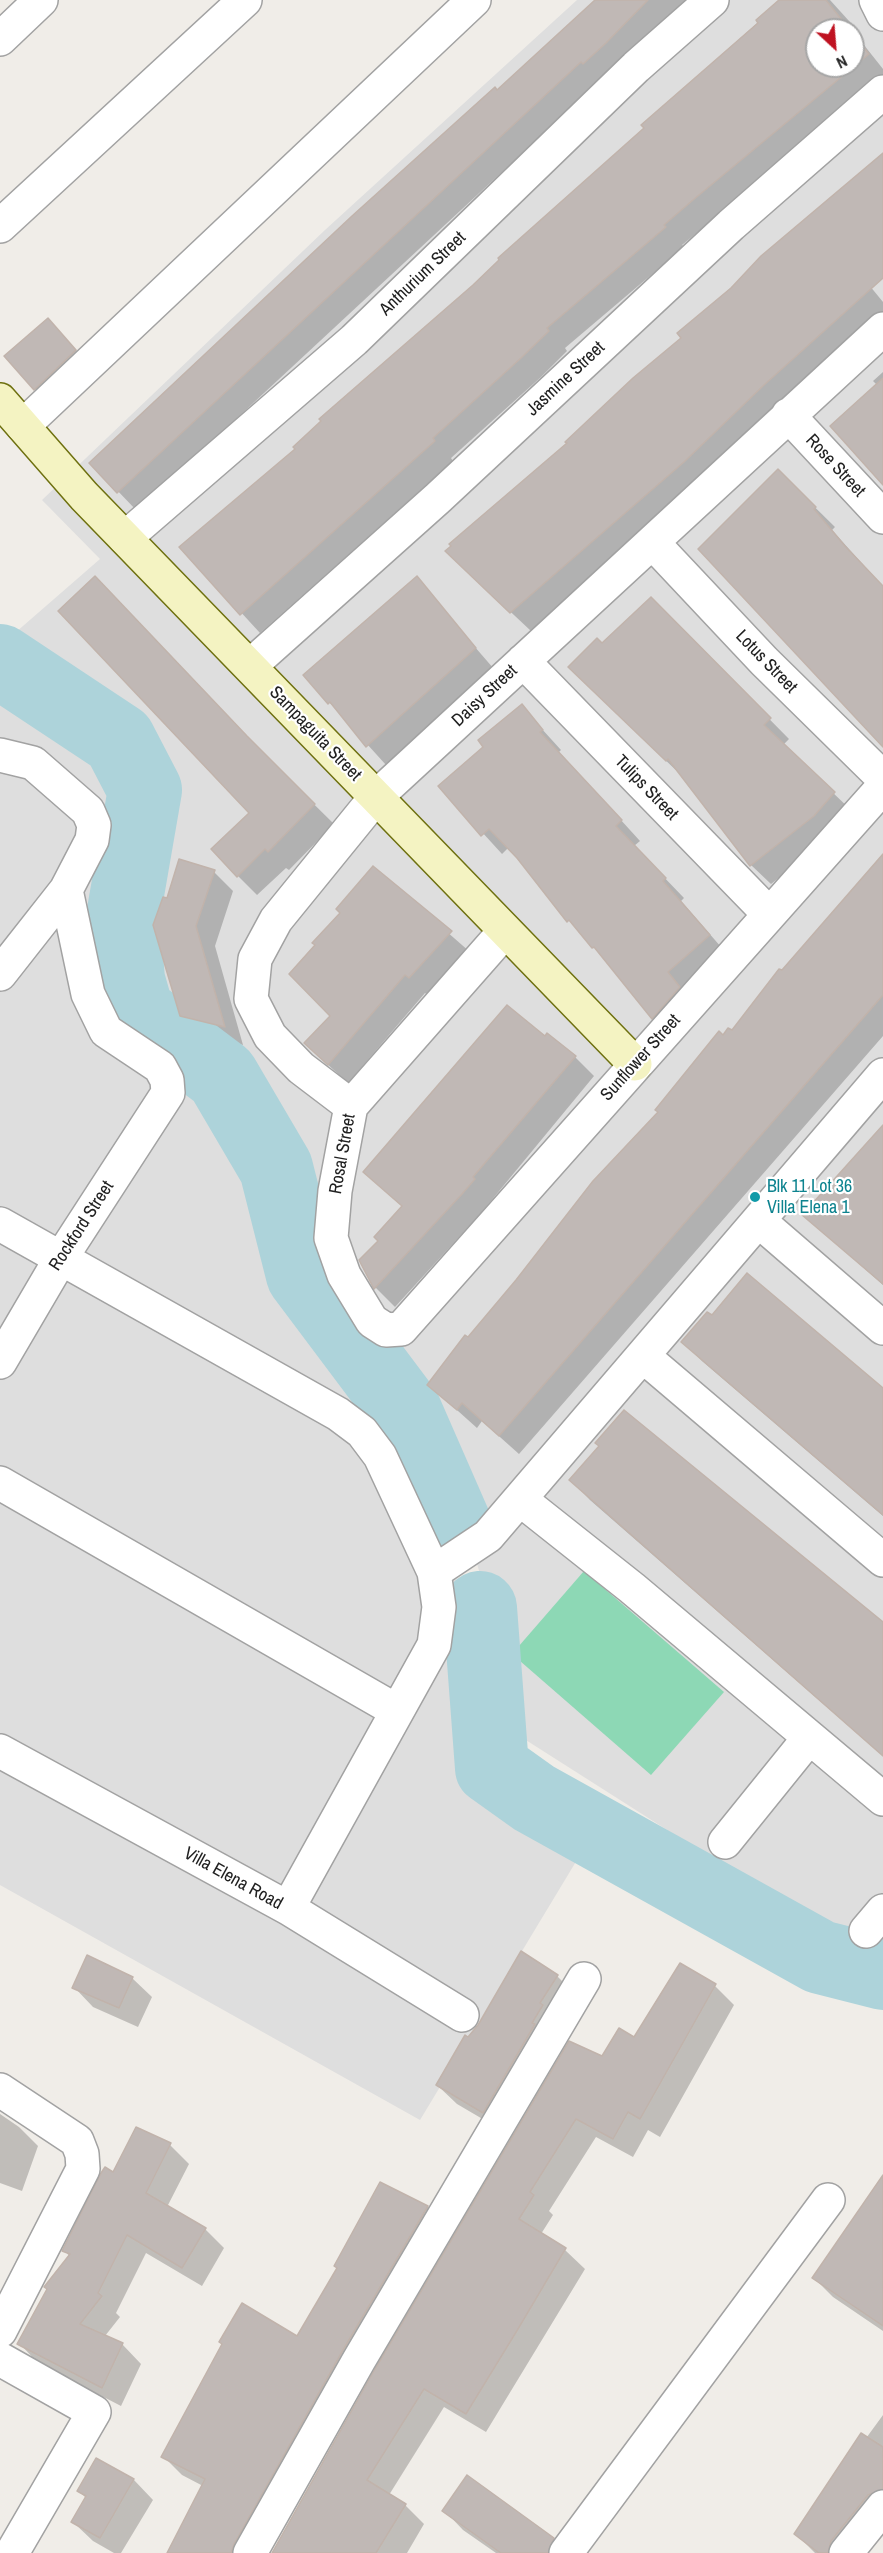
<!DOCTYPE html>
<style>
body{margin:0}
#map{position:relative;width:883px;height:2553px;overflow:hidden;background:#f0ede8;font-family:"Archivo Narrow",sans-serif}
canvas{display:block}
.north{position:absolute;left:805px;top:18px;width:60px;height:60px;box-sizing:border-box;background:#fff;border:2px solid #a6a6a6;border-radius:50%;rotate:154deg;font-size:16px;font-weight:700;line-height:24px;text-align:center;color:#212121}
.north::after{content:'';display:block;margin:auto;width:21px;height:27px;background:#bf1221;clip-path:polygon(50% 0,100% 100%,50% 72%,0 100%)}
</style>
<div id="map">
<canvas width="883" height="2553"></canvas>
<div class="north">N</div>
</div>
<script>
const c = document.querySelector('canvas').getContext('2d');
c.lineJoin = 'round';
function fillPath(path, color) { c.fillStyle = color; c.fill(path, 'evenodd'); }
const poly = rows => new Path2D(rows.map(r => 'M' + r).join(''));
function trace(path, color, width, dash) { c.strokeStyle = color; c.lineWidth = width; c.lineCap = dash ? 'butt' : 'round'; c.setLineDash(dash || []); c.stroke(path); }
function write(font, color, halo, rows, align = 'center') {
  c.font = font + ' "Archivo Narrow",sans-serif'; c.lineWidth = 4.5; c.setLineDash([]); c.textBaseline = 'middle'; c.strokeStyle = halo; c.fillStyle = color; for (const [text, x, y, turn = 0] of rows) {
    c.save(); c.translate(x, y); c.rotate((+turn || 0) * Math.PI / 180); c.textAlign = isNaN(turn) ? turn : align; if (halo) c.strokeText(text, 0, 0); c.fillText(text, 0, 0); c.restore();
  }
}
fillPath(poly([
 [577,0,883,0,883,1937,832,1935,496,1721,488,1601,464,1520,435,1441,397,1384,366,1349,332,1291,297,1219,284,1158,230,1067,150,1007,136,944,144,897,153,867,161,798,138,737,88,691,0,646,100,559,42,500,325,230],
 [817,30,853,30,853,66,817,66],
 [0,692,102,751,125,798,105,897,104,976,116,1009,129,1029,203,1084,260,1171,279,1264,387,1414,469,1611,467,1795,580,1855,420,2120,0,1885]
]), '#dedede');
fillPath(poly([
 [584,1571,724,1692,651,1775,512,1654]
]), '#8dd8b5');
fillPath(poly([
 [597,0,692,0,601,80,137,511,91,463],
 [783,0,830,0,859,32,856,35,883,69,883,77,682,245,684,247,565,348,567,351,541,377,451,458,453,461,260,633,181,547,297,449,646,128,671,100],
 [817,30,853,30,853,66,817,66],
 [810,217,829,236,883,302,883,315,703,480,531,631,466,570,569,443,683,338,679,334],
 [48,320,95,370,54,408,35,389],
 [883,372,883,482,877,385,873,381],
 [778,471,835,527,832,530,883,587,883,744],
 [416,579,494,669,386,765,329,702],
 [651,599,789,739,783,745,853,812,833,835,771,884,751,865,682,776,589,687,602,645],
 [521,706,561,750,559,752,640,841,634,846,684,898,681,901,728,955,672,1037,508,848,502,854,440,786,485,747],
 [262,753,334,824,289,870,286,868,257,895,238,876],
 [883,856,883,1036,519,1454,482,1421,477,1428,429,1385,724,1037,732,1032],
 [374,868,470,952,429,996,425,993,348,1083,325,1062,333,1016,342,913],
 [214,872,233,891,215,946,243,1045,201,1035,182,1015,168,900],
 [546,1038,575,1057,594,1076,481,1213,395,1307,376,1288,361,1261,380,1242,403,1207,365,1172],
 [883,1158,883,1285,804,1215],
 [683,1341,883,1389,883,1516,702,1361],
 [571,1480,883,1625,883,1756,590,1500],
 [557,1976,576,1995,503,2131,457,2104,437,2085,468,2039],
 [132,1978,152,1997,138,2027,93,2007,74,1987],
 [715,1986,734,2005,660,2137,648,2130,633,2157,596,2137,549,2211,553,2215,541,2234,565,2250,585,2269,486,2432,444,2407,389,2495,405,2505,424,2524,407,2553,273,2553,603,2058],
 [0,2114,19,2127,38,2146,22,2191,0,2183],
 [170,2145,189,2164,167,2207,205,2229,224,2248,202,2286,146,2253,116,2313,120,2317,105,2336,122,2344,141,2364,121,2406,38,2363,19,2343,70,2257,64,2250,113,2174],
 [883,2177,883,2331,833,2297,814,2278],
 [381,2184,428,2207,447,2226,258,2553,167,2553,203,2486,182,2475,163,2456,298,2338,339,2268],
 [883,2415,883,2520,856,2553,815,2553,796,2534],
 [96,2460,134,2480,153,2500,121,2553,114,2553,93,2541,73,2522,87,2499,79,2491],
 [444,2510,553,2539,567,2553,496,2553,463,2530]
]), '#0003');
trace(poly([
 [0,661,119,740,145,790,123,917,128,980,137,1012,222,1076,276,1168,303,1275,405,1411,454,1523],
 [480,1608,492,1768,534,1798,820,1957,883,1973]
]), '#add3da', 74);
const building = poly([
 [595,0,648,0,606,43,583,64,581,62,117,493,89,463,352,216,495,87,497,90,595,0],
 [779,0,826,0,850,30,817,30,817,66,853,66,853,34,869,54,693,200,664,225,666,227,547,328,549,331,521,358,433,438,435,441,240,615,179,547,295,449,293,447,321,421,319,419,473,285,499,260,498,258,644,128,641,125,758,23,756,20,779,0],
 [883,153,883,278,764,385,684,462,510,613,445,551,451,546,449,544,567,443,565,442,633,378,681,338,677,333,731,288,761,256,883,153],
 [48,318,76,350,34,390,4,356,48,318],
 [883,378,883,485,830,426,883,378],
 [778,469,816,507,814,509,845,546,883,586,883,747,698,549,778,469],
 [95,576,247,736,315,804,268,852,265,849,237,877,211,849,249,813,58,611,95,576],
 [417,576,476,648,366,747,330,702,328,704,303,675,417,576],
 [651,597,771,718,764,725,835,792,814,816,750,866,668,759,666,761,568,667,597,638,602,643,651,597],
 [522,704,543,730,540,732,622,820,616,826,666,878,663,881,710,935,668,972,680,987,652,1019,594,947,592,948,569,920,567,922,517,858,489,829,481,836,438,786,483,747,478,740,522,704],
 [883,854,883,995,499,1436,462,1403,457,1410,427,1385,465,1335,468,1337,516,1280,593,1181,658,1112,655,1110,719,1031,723,1035,728,1028,732,1030,779,969,782,970,883,854],
 [179,859,215,870,196,926,225,1027,180,1016,153,925,163,897,167,898,179,859],
 [373,866,452,931,409,978,405,975,328,1065,304,1043,330,1016,289,974,315,945,312,943,340,913,336,909,373,866],
 [507,1005,545,1036,547,1033,576,1056,473,1177,475,1179,462,1194,374,1289,359,1260,378,1241,374,1237,402,1206,363,1172,507,1005],
 [883,1125,883,1284,802,1215,883,1125],
 [747,1273,883,1388,883,1515,681,1342,707,1312,712,1315,747,1273],
 [624,1410,883,1622,883,1756,569,1480,599,1446,595,1443,624,1410],
 [521,1951,558,1975,540,2003,543,2005,532,2023,535,2024,483,2113,436,2085,465,2035,468,2037,478,2025,521,1951],
 [87,1955,133,1977,119,2008,72,1988,87,1955],
 [680,1963,716,1984,640,2119,628,2112,613,2139,576,2119,530,2192,534,2195,519,2219,566,2248,518,2329,466,2414,424,2389,367,2480,406,2504,376,2553,272,2553,375,2369,569,2041,602,2056,619,2028,634,2037,680,1963],
 [136,2127,171,2143,146,2193,206,2228,182,2268,127,2235,98,2293,102,2296,80,2324,123,2343,102,2388,17,2344,47,2289,44,2287,70,2254,62,2251,101,2173,105,2167,113,2172,136,2127],
 [883,2175,883,2326,812,2278,883,2175],
 [380,2182,428,2206,343,2350,234,2544,231,2553,167,2553,205,2479,161,2457,222,2344,219,2342,242,2303,297,2336,337,2268,334,2266,380,2182],
 [861,2433,883,2447,883,2489,868,2495,831,2541,828,2553,819,2553,794,2534,861,2433],
 [96,2458,134,2479,100,2538,71,2522,86,2496,77,2491,96,2458],
 [467,2475,554,2538,548,2553,501,2553,442,2511,467,2475]
]);
fillPath(building, '#c0b8b5');
trace(building, '#c1b3ab', 1.5);
const street = poly([
 [876,0,883,14],
 [0,39,41,0],
 [0,226,245,0],
 [788,415,883,517],
 [23,426,474,0],
 [125,538,354,340,636,67,712,0],
 [653,543,764,661,883,778],
 [523,661,769,914],
 [250,666,438,498,731,225,883,92],
 [0,755,33,763,88,811,94,825,92,840,66,890,88,994,106,1031,160,1067,167,1080,168,1093,61,1258,0,1362],
 [505,931,351,1106,335,1191,331,1238,344,1275,372,1321,386,1330,401,1329,883,787],
 [0,974,66,890],
 [351,1106,301,1068,270,1036,251,999,255,959,276,920,376,797,883,329],
 [759,1221,883,1328],
 [0,1224,338,1414,362,1432,380,1456,434,1572,439,1607,434,1645,288,1908],
 [643,1356,883,1560],
 [0,1483,397,1711],
 [521,1500,632,1588,883,1799],
 [434,1572,488,1536,883,1075],
 [0,1751,288,1908,462,2015],
 [725,1842,809,1738],
 [866,1931,883,1911],
 [0,2090,77,2141,82,2154,83,2169,0,2331],
 [0,2359,94,2412,12,2553],
 [250,2553,359,2360,584,1979],
 [566,2553,828,2200],
 [846,2553,883,2507]
]);
const secondary = poly([
 [0,400,84,496,635,1064]
]);
trace(street, '#a2a2a2', 36);
trace(secondary, '#6e700f', 36);
trace(street, '#fff', 33);
trace(secondary, '#f4f3c2', 33);
for (const [x, y, r, color] of [
 [755,1197,6,"#0f9aa8"]
]) { const dot = new Path2D(); dot.arc(x, y, r, 0, 2 * Math.PI); c.fillStyle = color; c.fill(dot); trace(dot, '#fff', 2); }
write('18px', '#212121', '#fff', [
 ["Anthurium Street",423,274,-44],
 ["Jasmine Street",566,379,-43],
 ["Rose Street",835,466,47],
 ["Lotus Street",766,662,46],
 ["Daisy Street",485,696,-43],
 ["Sampaguita Street",315,734,46],
 ["Tulips Street",646,788,46],
 ["Sunflower Street",641,1058,-48],
 ["Rosal Street",343,1154,-80],
 ["Rockford Street",82,1226,-57],
 ["Villa Elena Road",233,1879,29]
]);
write('18px', '#0d838f', '#fff', [
 ["Blk 11 Lot 36",767,1187],
 ["Villa Elena 1",767,1208]
], 'left');
</script>
